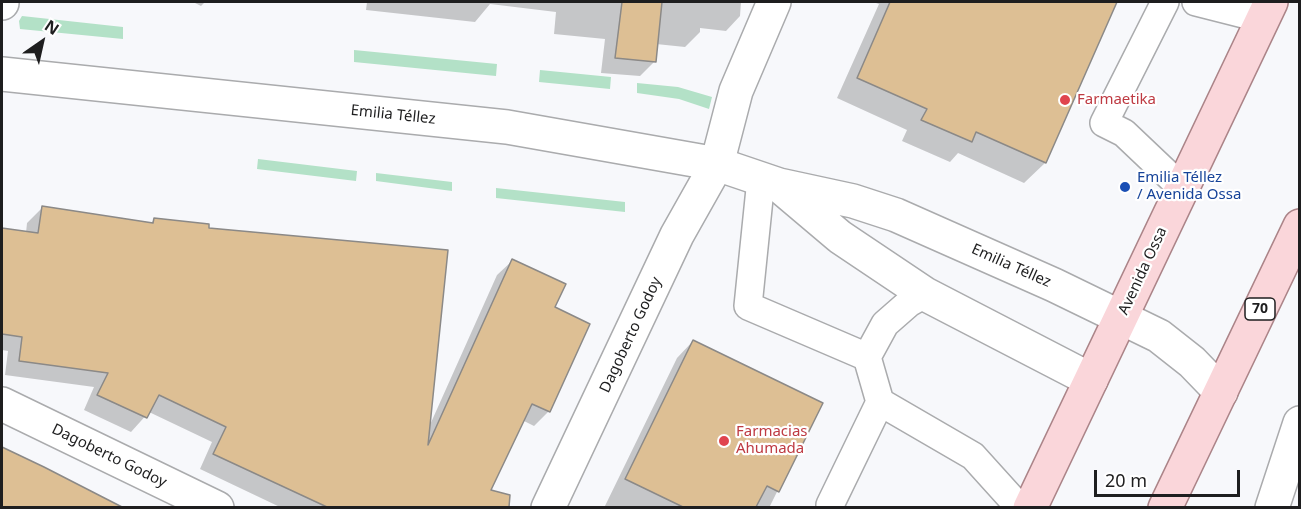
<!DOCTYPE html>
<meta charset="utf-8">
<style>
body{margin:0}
#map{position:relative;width:1301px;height:509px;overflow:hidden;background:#f7f8fb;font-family:"Noto Sans",sans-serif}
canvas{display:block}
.frame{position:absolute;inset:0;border:3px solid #1e1e1f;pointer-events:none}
.north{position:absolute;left:12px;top:12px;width:60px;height:60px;-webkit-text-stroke:4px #fff;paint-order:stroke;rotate:34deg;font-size:16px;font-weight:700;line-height:24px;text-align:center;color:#1e1e1f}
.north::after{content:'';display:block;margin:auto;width:21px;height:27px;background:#1e1e1f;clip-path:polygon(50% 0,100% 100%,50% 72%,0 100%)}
.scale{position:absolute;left:1094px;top:470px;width:146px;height:27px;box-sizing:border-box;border:3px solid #1e1e1f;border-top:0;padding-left:8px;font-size:18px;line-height:21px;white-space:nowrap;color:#1e1e1f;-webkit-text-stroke:4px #fff;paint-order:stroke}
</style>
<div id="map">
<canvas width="1301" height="509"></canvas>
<div class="frame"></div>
<div class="north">N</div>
<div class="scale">20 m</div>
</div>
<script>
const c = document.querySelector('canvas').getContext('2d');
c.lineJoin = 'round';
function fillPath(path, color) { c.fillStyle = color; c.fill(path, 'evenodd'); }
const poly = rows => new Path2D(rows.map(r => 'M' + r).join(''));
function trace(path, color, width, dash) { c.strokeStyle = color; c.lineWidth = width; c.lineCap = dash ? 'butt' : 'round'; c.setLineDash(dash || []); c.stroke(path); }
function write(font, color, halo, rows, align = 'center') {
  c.font = font + ' "Noto Sans",sans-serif'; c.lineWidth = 4.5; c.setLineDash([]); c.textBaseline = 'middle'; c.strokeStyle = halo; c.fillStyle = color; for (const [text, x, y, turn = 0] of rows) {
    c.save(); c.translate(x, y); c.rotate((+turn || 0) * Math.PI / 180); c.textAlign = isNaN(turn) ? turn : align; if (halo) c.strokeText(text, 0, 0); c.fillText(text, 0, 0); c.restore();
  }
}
fillPath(poly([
 [22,16,123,27,123,39,20,29,19,21],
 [354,50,497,64,496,76,354,62],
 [540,70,611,77,610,89,539,82],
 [637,83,678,87,712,97,709,109,679,99,637,93],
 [258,159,357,171,356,181,257,169],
 [376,173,452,182,452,191,376,181],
 [496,188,625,202,625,212,496,198]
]), '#b3e1c7');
fillPath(poly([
 [193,2,205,2,201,6],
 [367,2,741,2,740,16,726,31,700,28,700,32,685,47,656,44,654,62,640,76,601,73,605,39,554,34,556,12,490,4,475,22,366,10],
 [873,2,1116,2,1045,163,1024,183,958,153,950,162,902,141,907,130,837,98,879,4],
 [42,208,150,224,154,220,207,230,429,427,497,275,512,261,553,308,588,325,548,412,534,426,522,420,487,493,503,501,500,508,282,508,200,469,212,442,149,412,131,432,84,410,94,387,5,375,8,351,2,350,2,229,26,233,27,223],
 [693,341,821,403,770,506,772,508,604,508,677,358],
 [2,449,123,508,2,508]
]), '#0003');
const building = poly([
 [622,2,662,2,656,62,615,58,622,2],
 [890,2,1117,2,1046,163,976,132,972,142,921,120,927,109,857,78,890,2],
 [42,206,153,223,154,218,209,224,209,228,448,250,428,445,512,259,566,284,555,307,590,324,550,412,532,404,491,490,510,495,509,507,327,507,213,454,226,427,159,395,147,418,97,395,108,373,19,361,22,337,2,334,2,228,38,233,42,206],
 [693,340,823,403,779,492,767,486,756,507,683,507,625,479,693,340],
 [2,447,44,467,122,507,2,507,2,447]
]);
fillPath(building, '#ddbf94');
trace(building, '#8b8987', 1.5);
const lane = poly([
 [1165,2,1104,123,1124,133,1182,188],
 [1196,2,1263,19],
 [761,179,748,306,867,357,880,402,973,456,1020,508],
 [867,357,885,324,909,303,925,294],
 [830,505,880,402]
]);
const street = poly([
 [2,3,2,2],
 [2,404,217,508],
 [548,508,677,235,717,164,736,91,774,2],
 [1272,508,1300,423]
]);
const secondary = poly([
 [2,74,507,127,717,164,779,185,853,201,896,215,1054,285,1159,336,1192,362,1221,392],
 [782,188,840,237,925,294,1091,380]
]);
const primary = poly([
 [1030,508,1271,2],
 [1165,508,1300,226]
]);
trace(lane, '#aaabad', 30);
trace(street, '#aaabad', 36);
trace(secondary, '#aaabad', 36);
trace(primary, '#ab8488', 36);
trace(lane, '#fff', 27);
trace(street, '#fff', 33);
trace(secondary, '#fff', 33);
trace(primary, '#fad6da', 33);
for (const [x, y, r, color] of [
 [1065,100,6,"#e0444e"],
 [1125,187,6,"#1a4fb4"],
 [724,441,6,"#e0444e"]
]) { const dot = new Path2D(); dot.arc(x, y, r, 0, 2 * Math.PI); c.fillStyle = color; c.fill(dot); trace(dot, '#fff', 2); }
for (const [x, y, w] of [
 [1260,309,30]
]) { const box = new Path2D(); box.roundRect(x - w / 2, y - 11, w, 22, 4.5); c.fillStyle = '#fff'; c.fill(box); trace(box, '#1e1e1f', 1.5); }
write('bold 14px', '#1e1e1f', null, [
 ["70",1260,309]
]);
write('15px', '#be3a42', '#fff', [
 ["Farmaetika",1077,100],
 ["Farmacias",736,432],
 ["Ahumada",736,449]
], 'left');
write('15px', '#1e1e1f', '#fff', [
 ["Emilia Téllez",393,115,6],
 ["Emilia Téllez",1011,266,24],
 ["Avenida Ossa",1143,271,-65],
 ["Dagoberto Godoy",631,335,-65],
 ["Dagoberto Godoy",109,456,26]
]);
write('15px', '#164399', '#fff', [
 ["Emilia Téllez",1137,178],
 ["/ Avenida Ossa",1137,195]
], 'left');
</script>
